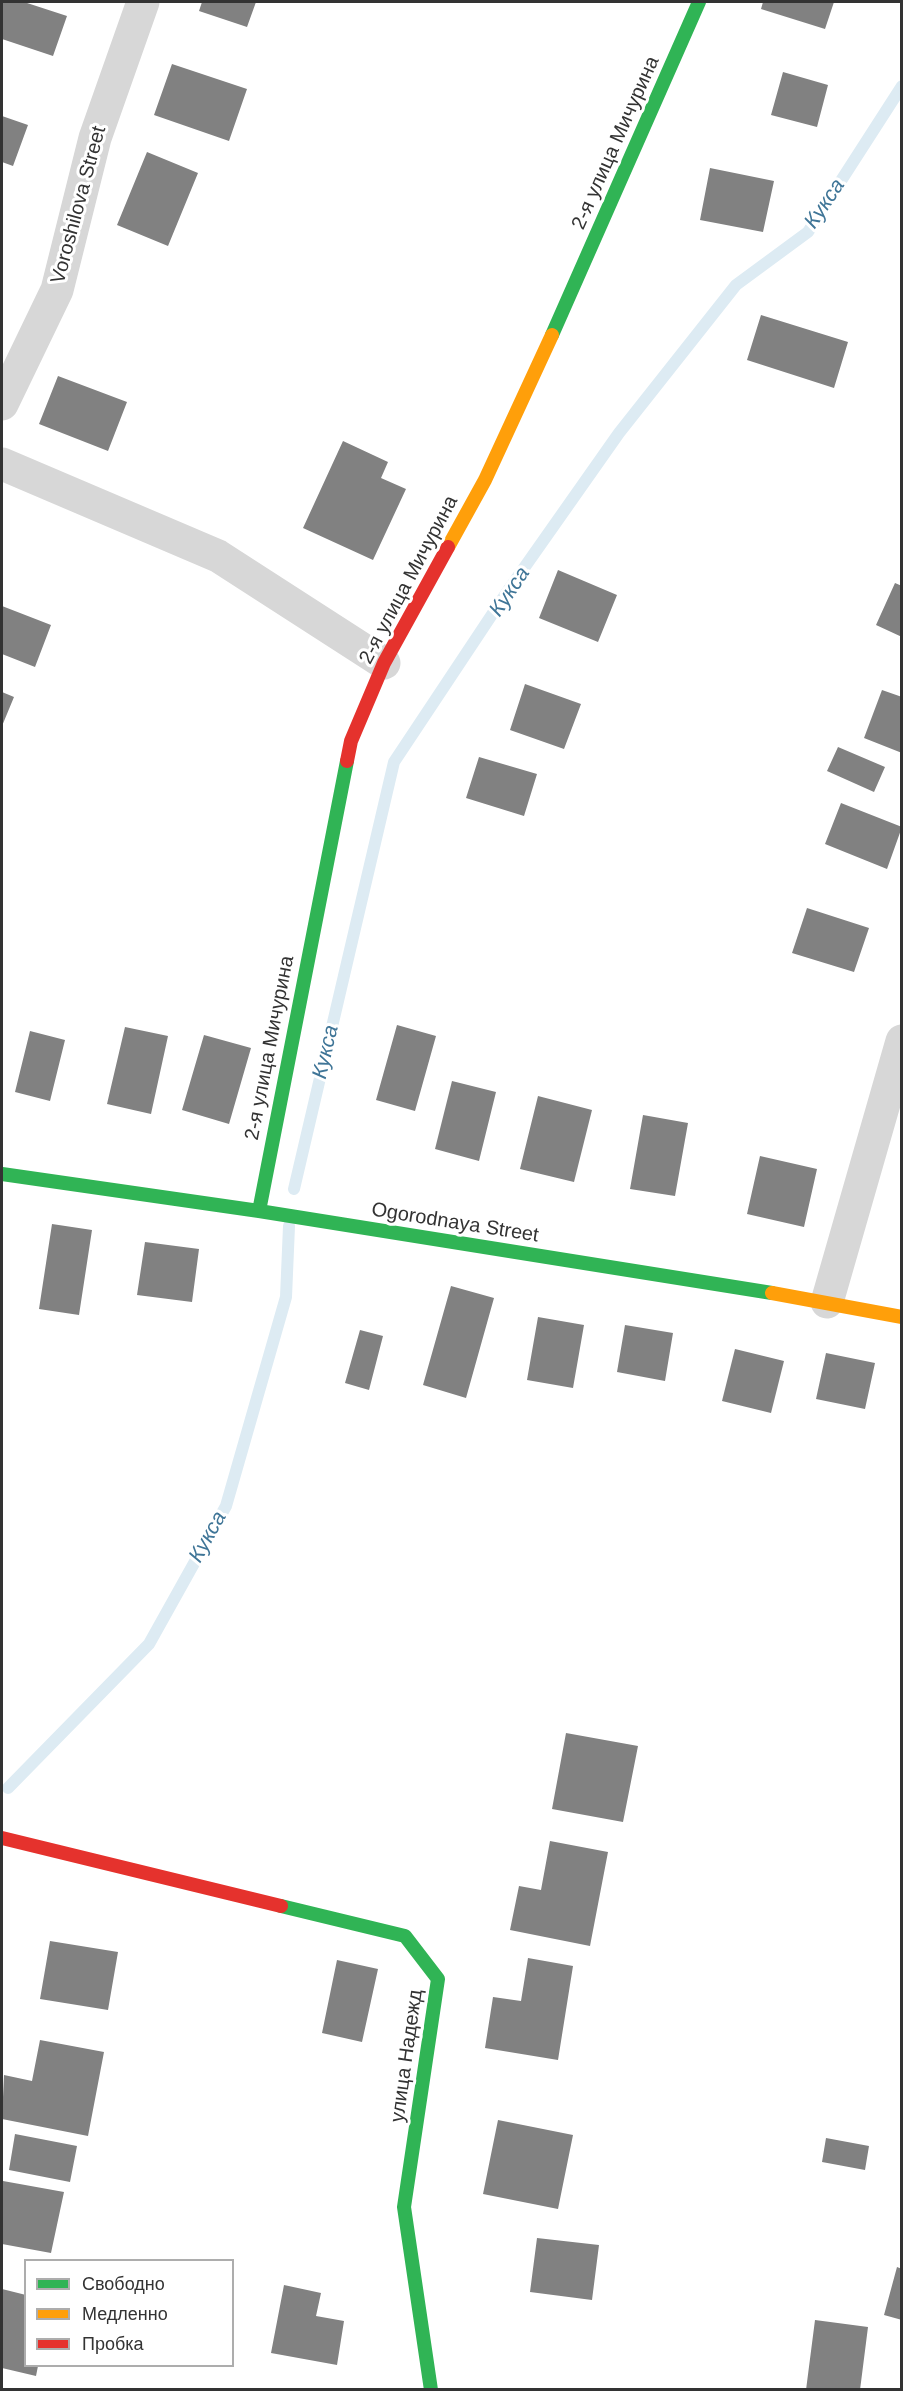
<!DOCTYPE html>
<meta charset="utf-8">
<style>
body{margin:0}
#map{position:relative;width:903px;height:2391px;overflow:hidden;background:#fff;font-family:Arial,sans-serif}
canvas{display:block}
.frame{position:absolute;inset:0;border:3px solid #333;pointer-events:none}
.legend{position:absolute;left:24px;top:2259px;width:210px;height:108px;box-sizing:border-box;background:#fff;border:2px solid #adadad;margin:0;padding:8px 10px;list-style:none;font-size:18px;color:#333}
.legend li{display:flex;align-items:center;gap:12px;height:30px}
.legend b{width:30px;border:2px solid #adadad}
</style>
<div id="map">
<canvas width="903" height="2391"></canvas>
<div class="frame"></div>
<ul class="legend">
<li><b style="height:8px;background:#30b455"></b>Свободно</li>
<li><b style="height:8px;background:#ff9f0a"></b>Медленно</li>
<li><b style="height:8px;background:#e5322d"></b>Пробка</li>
</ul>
</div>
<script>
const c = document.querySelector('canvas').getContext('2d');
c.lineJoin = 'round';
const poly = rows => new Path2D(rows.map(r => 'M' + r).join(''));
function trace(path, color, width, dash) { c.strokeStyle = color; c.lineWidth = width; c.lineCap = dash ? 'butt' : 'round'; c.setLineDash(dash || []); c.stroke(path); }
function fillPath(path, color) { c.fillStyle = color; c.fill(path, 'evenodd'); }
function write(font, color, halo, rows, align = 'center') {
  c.font = font + ' Arial,sans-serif'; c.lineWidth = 6; c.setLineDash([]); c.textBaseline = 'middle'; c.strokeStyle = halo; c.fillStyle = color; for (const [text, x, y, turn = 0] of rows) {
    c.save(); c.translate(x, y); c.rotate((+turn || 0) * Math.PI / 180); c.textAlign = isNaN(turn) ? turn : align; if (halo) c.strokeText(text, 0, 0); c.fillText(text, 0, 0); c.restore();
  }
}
trace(poly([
 [294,1189,394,762,505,595,619,433,736,285,808,232,902,86],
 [8,1788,149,1644,226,1506,286,1297,289,1226]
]), '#ddebf3', 12);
fillPath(poly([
 [2,2,24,2,67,16,53,56,2,39],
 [202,2,256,2,247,27,199,11],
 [763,2,834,2,825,29,761,9],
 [172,64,247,89,229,141,154,115],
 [783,72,828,85,817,127,771,115],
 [2,116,28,125,13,166,2,162],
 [147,152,198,173,168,246,117,225],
 [710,168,774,181,763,232,700,220],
 [761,315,848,342,834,388,747,360],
 [58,376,127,402,108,451,39,424],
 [343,441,388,462,381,478,406,489,373,560,303,528],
 [558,570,617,595,598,642,539,618],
 [895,583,902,586,902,637,876,625],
 [2,606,51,625,35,667,2,654],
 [525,684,581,704,564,749,510,730],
 [882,690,902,697,902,753,864,738],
 [2,692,14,697,2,726],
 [838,747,885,767,874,792,827,771],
 [479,757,537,774,524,816,466,798],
 [841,803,902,827,887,869,825,844],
 [807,908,869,928,854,972,792,953],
 [397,1025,436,1036,415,1111,376,1100],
 [125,1027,168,1036,151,1114,107,1104],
 [30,1031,65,1040,50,1101,15,1092],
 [204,1035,251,1048,229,1124,182,1110],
 [452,1081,496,1092,479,1161,435,1149],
 [538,1096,592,1110,574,1182,520,1169],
 [643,1115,688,1123,675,1196,630,1189],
 [760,1156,817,1169,804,1227,747,1214],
 [52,1224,92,1230,79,1315,39,1309],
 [145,1242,199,1249,192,1302,137,1295],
 [451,1286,494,1298,466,1398,423,1385],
 [538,1317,584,1325,573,1388,527,1380],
 [625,1325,673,1333,665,1381,617,1372],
 [360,1330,383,1336,369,1390,345,1383],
 [735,1349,784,1361,771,1413,722,1401],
 [826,1353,875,1363,865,1409,816,1399],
 [566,1733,638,1746,623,1822,552,1809],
 [550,1841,608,1852,590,1946,510,1930,519,1886,541,1890],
 [50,1941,118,1952,108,2010,40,1999],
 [528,1958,573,1966,558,2060,485,2048,493,1997,521,2001],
 [337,1960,378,1969,362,2042,322,2033],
 [40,2040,104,2052,88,2136,2,2119,4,2075,32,2081],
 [498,2120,573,2135,558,2209,483,2194],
 [15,2134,77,2146,70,2182,9,2170],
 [826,2138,869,2146,865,2170,822,2162],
 [3,2181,64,2192,51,2253,2,2244],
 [537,2238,599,2245,592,2300,530,2292],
 [897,2267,902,2269,902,2320,884,2315],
 [284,2285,321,2293,316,2316,344,2321,337,2365,271,2353],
 [2,2289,26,2295,26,2366,38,2366,36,2376,2,2368],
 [815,2320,868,2327,860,2390,806,2390]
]), '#818181');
trace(poly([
 [2,404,57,290,95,138,143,2],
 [2,464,218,556,384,663],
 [827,1302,902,1041]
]), '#d7d7d7', 33);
trace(poly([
 [552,335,699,2],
 [2,1174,259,1211,772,1293],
 [259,1211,347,761],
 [281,1906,405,1936,438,1979,404,2207,431,2390]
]), '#30b455', 14);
trace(poly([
 [448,547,485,480,552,335],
 [772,1293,902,1317]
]), '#ff9f0a', 14);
trace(poly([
 [347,761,351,741,384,663,448,547],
 [2,1838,281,1906]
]), '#e5322d', 14);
write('20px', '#333', '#fff', [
 ["2-я улица Мичурина",616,143,-66],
 ["Voroshilova Street",79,205,-75],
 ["2-я улица Мичурина",409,580,-62],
 ["2-я улица Мичурина",270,1048,-79],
 ["Ogorodnaya Street",455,1223,9],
 ["улица Надежд",407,2056,-82]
]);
write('italic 21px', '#3f7597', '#fff', [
 ["Кукса",825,204,-56],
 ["Кукса",510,592,-56],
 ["Кукса",326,1052,-77],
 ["Кукса",208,1537,-61]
]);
</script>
